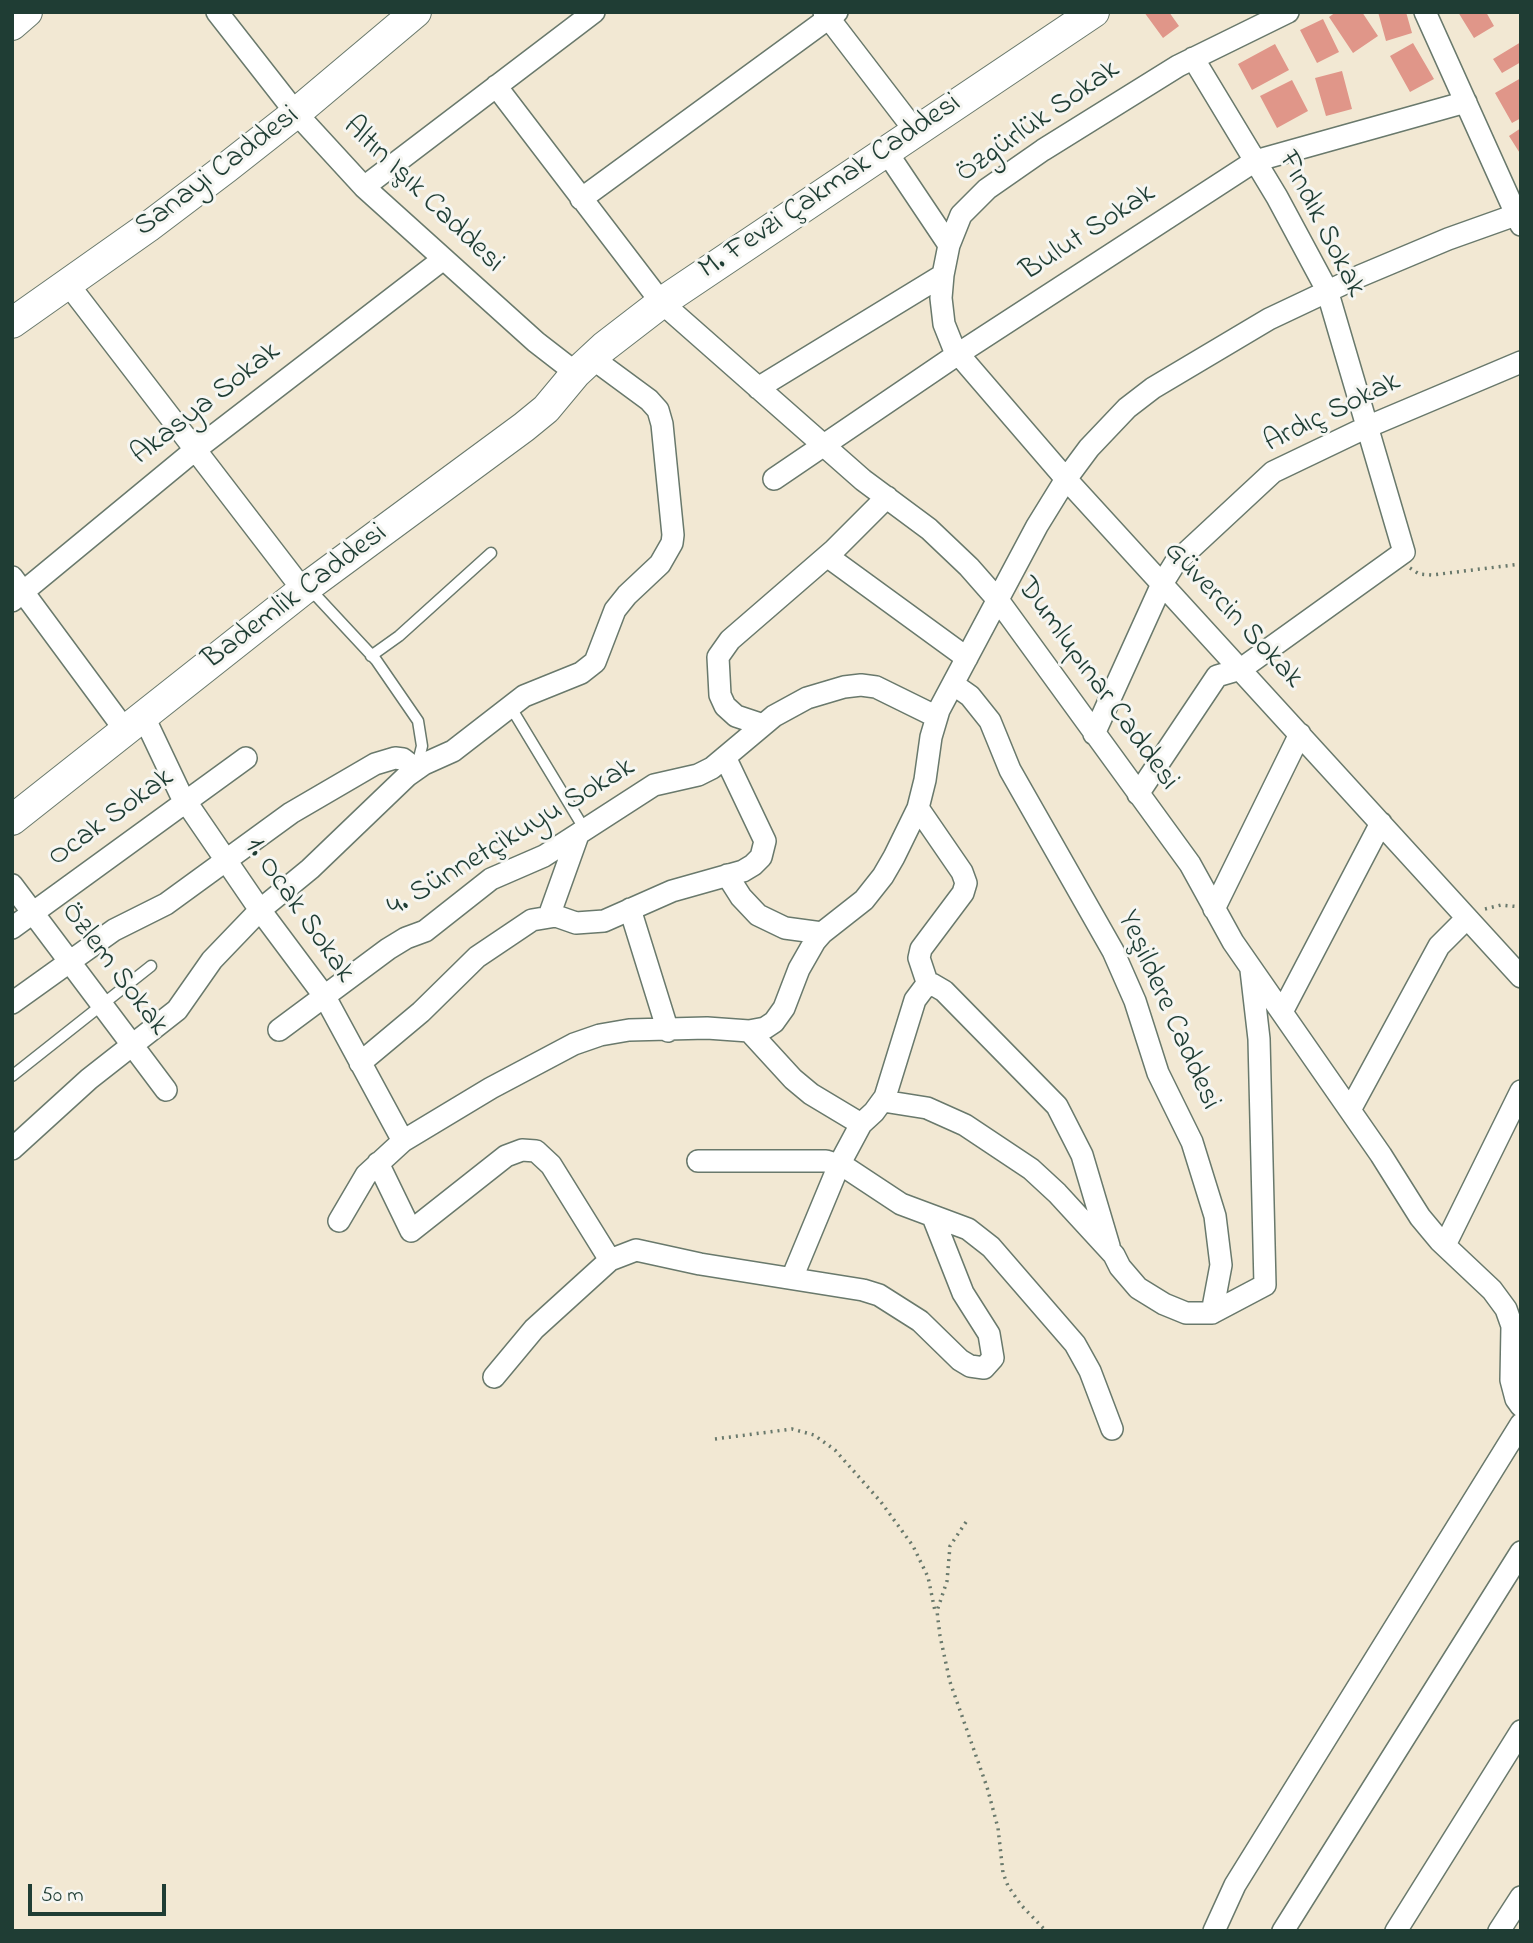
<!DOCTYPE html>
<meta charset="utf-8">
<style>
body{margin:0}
#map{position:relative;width:1533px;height:1943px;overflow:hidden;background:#f2e8d3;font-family:"Indie Flower",sans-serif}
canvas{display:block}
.frame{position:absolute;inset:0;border:14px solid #1f3d34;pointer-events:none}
.scale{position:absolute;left:28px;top:1884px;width:138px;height:32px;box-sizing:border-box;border:4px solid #1f3d34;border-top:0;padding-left:9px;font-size:21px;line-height:24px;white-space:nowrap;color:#1f3d34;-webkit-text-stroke:5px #f6f6f2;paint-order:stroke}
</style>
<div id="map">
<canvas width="1533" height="1943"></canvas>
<div class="frame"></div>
<div class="scale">50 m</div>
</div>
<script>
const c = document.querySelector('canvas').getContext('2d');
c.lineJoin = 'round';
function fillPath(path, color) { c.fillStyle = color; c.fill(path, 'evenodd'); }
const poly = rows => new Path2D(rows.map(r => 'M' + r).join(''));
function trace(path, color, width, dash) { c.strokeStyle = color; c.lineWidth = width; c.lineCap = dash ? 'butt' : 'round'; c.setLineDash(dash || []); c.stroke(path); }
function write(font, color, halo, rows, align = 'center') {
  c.font = font + ' "Indie Flower",sans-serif'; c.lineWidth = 6; c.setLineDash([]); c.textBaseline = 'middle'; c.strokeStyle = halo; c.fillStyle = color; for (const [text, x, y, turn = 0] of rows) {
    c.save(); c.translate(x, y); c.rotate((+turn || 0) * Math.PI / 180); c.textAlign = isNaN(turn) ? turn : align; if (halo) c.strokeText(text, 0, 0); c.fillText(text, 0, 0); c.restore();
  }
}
fillPath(poly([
 [1144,12,1169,12,1179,26,1163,38],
 [1336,12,1362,12,1378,36,1353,53,1329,17],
 [1378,12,1406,12,1412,33,1386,41],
 [1458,12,1486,12,1494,26,1474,38],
 [1323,19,1339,52,1317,63,1300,30],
 [1521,42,1521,62,1502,73,1493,59],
 [1413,43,1434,79,1410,92,1390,56],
 [1275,44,1289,70,1252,90,1238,64],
 [1342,71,1352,109,1326,116,1315,78],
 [1521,78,1521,118,1512,123,1495,93],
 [1292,80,1308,111,1277,128,1260,96],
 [1521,128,1521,155,1509,136]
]), '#e09689');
const lane = poly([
 [309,588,376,660,418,721,422,746,417,766],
 [371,656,399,636,491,553],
 [510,706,585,830],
 [12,1076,151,966]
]);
const street = poly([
 [217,12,296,113,364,187,536,342,576,373],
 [824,12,916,132],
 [1425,12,1521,225],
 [496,86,661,302,863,480,929,529,969,567,998,600,1190,864,1233,942,1381,1155,1420,1217,1440,1241,1492,1290,1506,1309,1512,1326,1511,1380,1516,1399,1521,1406],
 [886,151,949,245],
 [364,187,594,12],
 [581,199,837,12],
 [943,275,941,298,944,324,954,349,1066,479,1521,977],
 [68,284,303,590],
 [758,388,943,275,949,245,961,215,987,189,1043,150,1178,66,1288,12],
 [774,479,958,354,1255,161,1466,102],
 [827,556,967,658],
 [12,577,125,730],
 [12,601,195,450,442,260],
 [953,684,970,696,990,721,1010,770,1113,951,1135,1001,1158,1073,1192,1142,1215,1216,1221,1265,1212,1313],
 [143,715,180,793,260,910,325,997,403,1141],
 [763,725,736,716,725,706,720,695,718,657,730,640,834,550,887,497],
 [1094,734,1162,584,1175,563,1273,472,1367,427,1521,362],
 [1138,794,1217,676,1241,669,1404,552,1327,290,1277,197,1193,58],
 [918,808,962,872,966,883,963,893,921,949,919,958,928,985],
 [727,875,741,897,758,915,785,928,822,933],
 [12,885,166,1090],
 [630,909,668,1031],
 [1214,909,1300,734],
 [549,916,578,835],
 [12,928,246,758],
 [12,1003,114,930,166,904,291,813,375,764,395,758,403,759,416,769],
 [1282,1012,1381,823],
 [279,1030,388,949,406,938,425,931,491,879,544,856,654,785,698,775,712,768,774,716,807,698,844,687,861,685,876,687,937,717],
 [749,1031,793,1079,811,1094,861,1124],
 [360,1063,421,1012,477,957,532,920,556,916,576,923,604,921,672,891,743,871,753,865,761,857,765,841,725,757],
 [883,1101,927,1108,965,1125,1031,1169,1057,1193,1114,1255,1120,1267,1138,1288,1164,1304,1186,1313,1212,1313,1265,1285,1259,1039,1251,970],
 [1350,1110,1439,946,1467,918],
 [12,1149,89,1079,177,1010,212,960,260,910,310,869,407,776,424,764,453,751,524,696,581,673,595,662,615,610,627,595,660,564,672,543,673,535,662,424,658,410,649,400,592,358],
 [698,1161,826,1161,845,1167,901,1204,968,1229,991,1247,1075,1344,1090,1371,1112,1429],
 [378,1163,411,1231,506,1156,522,1150,536,1151,551,1165,610,1260],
 [339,1221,366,1175,403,1141,491,1088,574,1044,600,1035,629,1030,707,1028,749,1031,765,1028,774,1022,784,1008,799,969,815,941,822,933,864,900,883,876,894,857,918,808,925,780,931,737,939,710,1037,526,1066,479,1089,448,1127,408,1153,388,1269,319,1360,276,1448,239,1521,213],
 [1445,1245,1521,1091],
 [792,1278,839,1165,861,1124,874,1112,885,1097,915,1000,924,988,932,984,944,991,1057,1106,1082,1155,1109,1246],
 [494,1377,534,1329,610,1260,636,1250,700,1264,863,1290,879,1295,920,1321,960,1360,970,1366,984,1368,993,1358,989,1334,963,1293,933,1217],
 [1214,1931,1235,1885,1521,1424],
 [1283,1931,1521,1552],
 [1396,1931,1521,1731],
 [1499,1931,1521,1897]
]);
const secondary = poly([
 [12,25,27,12],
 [12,323,148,227,226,168,296,113,416,12],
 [12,820,303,590,524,427,546,409,576,373,604,347,665,300,1094,12]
]);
trace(lane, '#69796c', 13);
trace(street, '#69796c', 24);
trace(secondary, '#69796c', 32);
trace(poly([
 [1410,568,1419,574,1432,575,1521,564],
 [1485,909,1501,905,1521,907],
 [715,1439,792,1429,814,1435,835,1450,881,1502,913,1546,928,1577,935,1611],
 [966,1522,950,1546,947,1581,937,1611,940,1636,950,1682,987,1787,998,1828,1003,1873,1008,1886,1021,1905,1046,1931]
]), '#69796c', 3.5, [2, 5]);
trace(lane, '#fff', 10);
trace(street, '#fff', 21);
trace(secondary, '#fff', 30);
write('30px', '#1f3d34', '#f6f6f2', [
 ["Özgürlük Sokak",1039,123,-35],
 ["Sanayi Caddesi",218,173,-37],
 ["M. Fevzi Çakmak Caddesi",831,188,-34],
 ["Altın Işık Caddesi",422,196,44],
 ["Fındık Sokak",1320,225,63],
 ["Bulut Sokak",1089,234,-33],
 ["Akasya Sokak",207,405,-38],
 ["Ardıç Sokak",1333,414,-26],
 ["Bademlik Caddesi",296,598,-37],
 ["Güvercin Sokak",1232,616,47],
 ["Dumlupınar Caddesi",1096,685,54],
 ["Ocak Sokak",112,819,-36],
 ["4. Sünnetçikuyu Sokak",512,839,-31],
 ["1. Ocak Sokak",298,911,55],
 ["Özlem Sokak",113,970,53],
 ["Yeşildere Caddesi",1167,1011,66]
]);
</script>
